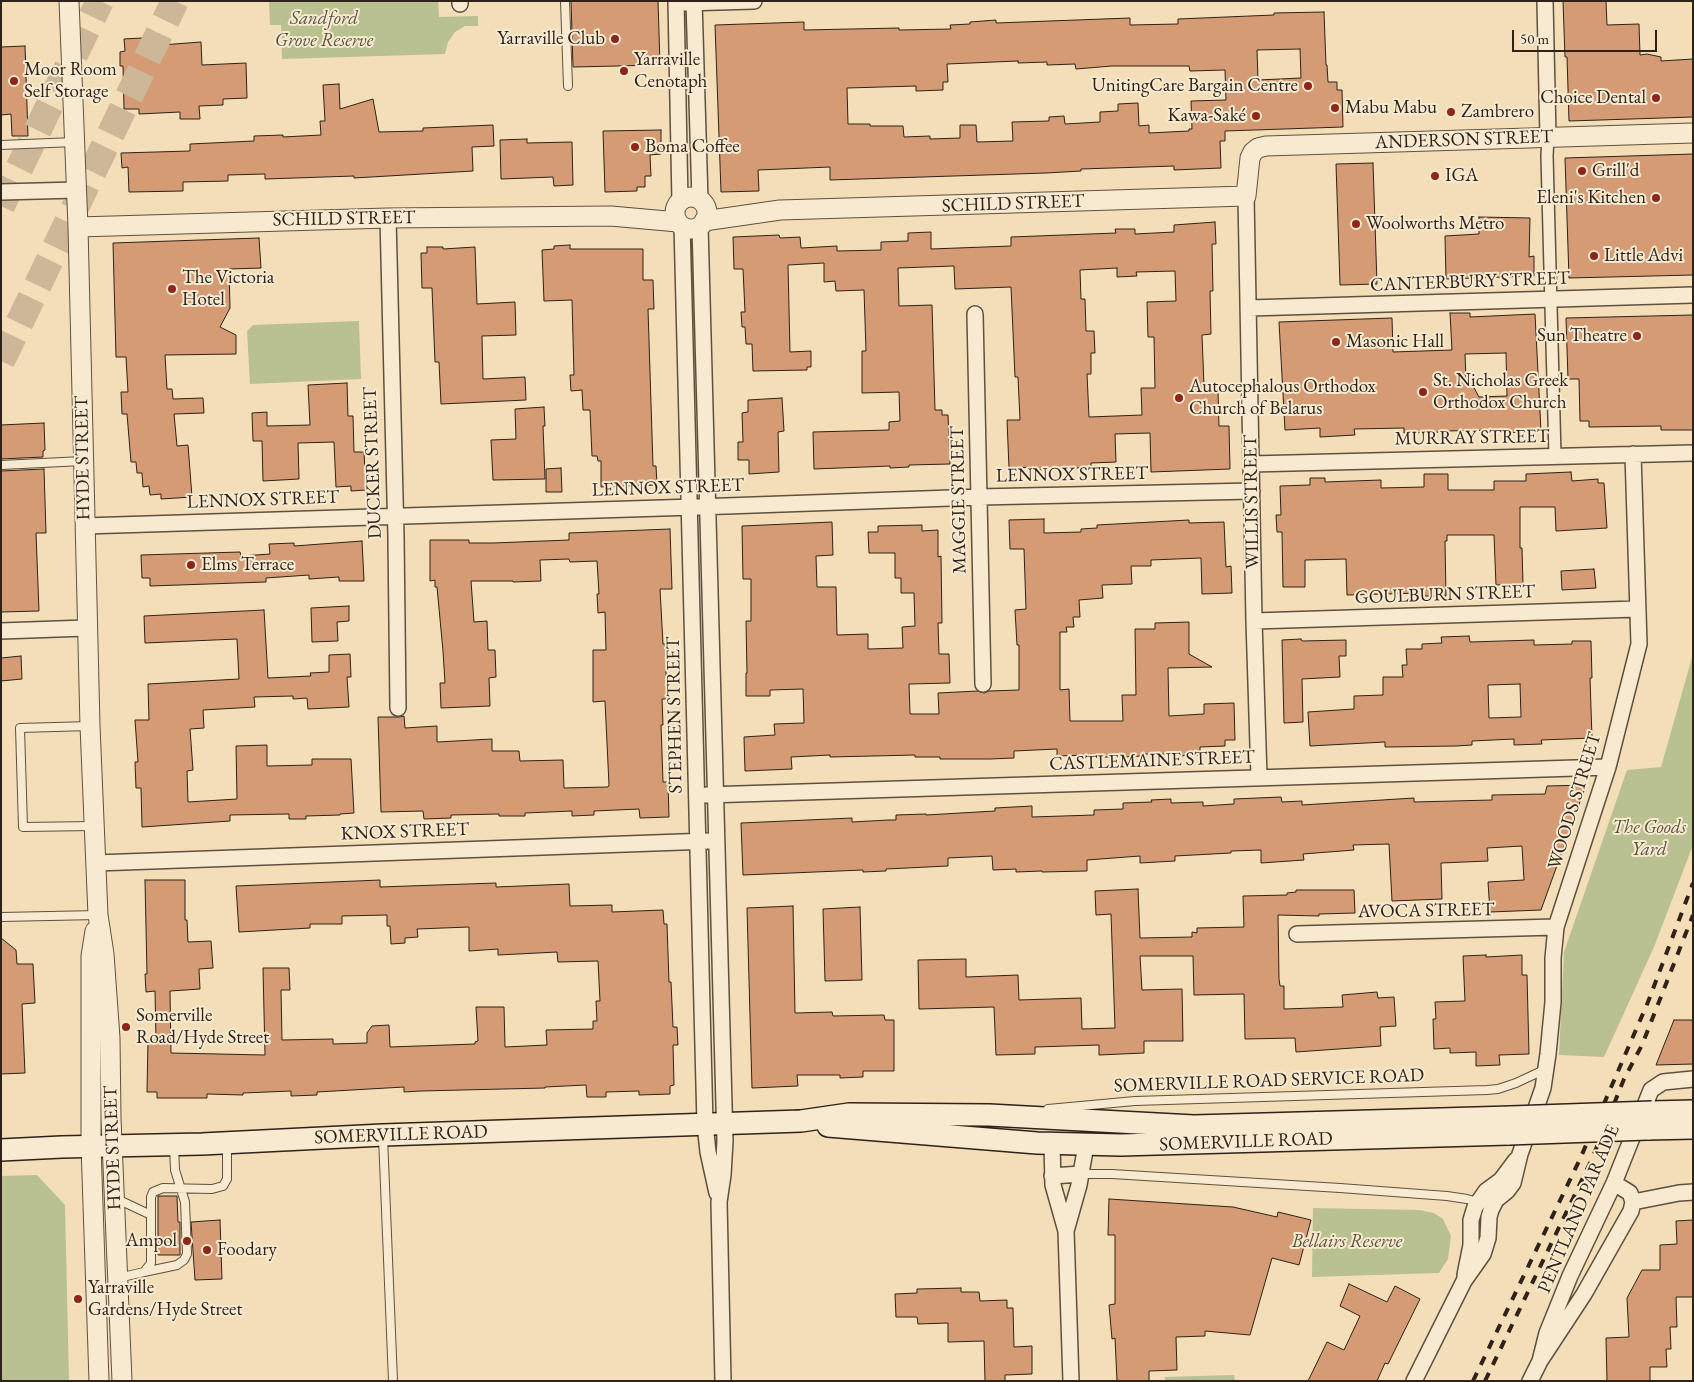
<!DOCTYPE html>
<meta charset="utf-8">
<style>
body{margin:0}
#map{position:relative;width:1694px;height:1382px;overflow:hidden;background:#f3deb8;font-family:"EB Garamond",serif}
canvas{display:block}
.frame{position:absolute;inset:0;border:2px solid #2e2219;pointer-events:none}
.scale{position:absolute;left:1512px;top:30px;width:145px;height:22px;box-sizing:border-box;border:2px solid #2e2219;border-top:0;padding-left:6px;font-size:15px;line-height:18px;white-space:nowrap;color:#2e2219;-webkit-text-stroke:4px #f7ead1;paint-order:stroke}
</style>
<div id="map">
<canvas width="1694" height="1382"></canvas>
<div class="frame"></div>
<div class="scale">50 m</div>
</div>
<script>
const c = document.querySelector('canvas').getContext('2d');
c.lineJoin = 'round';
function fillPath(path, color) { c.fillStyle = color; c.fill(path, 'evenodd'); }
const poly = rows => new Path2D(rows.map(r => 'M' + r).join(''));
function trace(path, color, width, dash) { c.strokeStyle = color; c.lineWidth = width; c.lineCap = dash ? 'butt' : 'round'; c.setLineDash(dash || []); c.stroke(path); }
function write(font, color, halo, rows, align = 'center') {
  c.font = font + ' "EB Garamond",serif'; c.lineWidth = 4; c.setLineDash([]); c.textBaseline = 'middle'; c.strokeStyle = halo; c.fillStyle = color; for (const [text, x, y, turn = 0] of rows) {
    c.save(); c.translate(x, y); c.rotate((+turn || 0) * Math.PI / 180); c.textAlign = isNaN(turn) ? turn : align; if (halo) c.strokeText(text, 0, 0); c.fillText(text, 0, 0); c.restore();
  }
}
fillPath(poly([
 [269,1,438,1,439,17,478,16,478,26,465,26,455,32,448,42,445,54,282,59,281,25,270,25],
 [359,321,361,379,250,384,247,331,253,325],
 [1693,654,1693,845,1654,947,1604,1057,1559,1055,1564,952,1627,770,1661,767],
 [37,1175,65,1205,69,1381,1,1381,1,1176],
 [1313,1208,1419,1210,1434,1213,1443,1219,1451,1236,1448,1259,1439,1273,1312,1277],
 [1234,1375,1235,1381,1165,1381,1165,1377]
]), '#b9c190');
const building = poly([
 [571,1,658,1,660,65,573,67,571,1],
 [1563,1,1606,1,1607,25,1639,24,1640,55,1647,54,1661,57,1661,61,1693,59,1693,117,1569,121,1567,57,1565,57,1563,1],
 [1324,12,1326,65,1327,65,1328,82,1337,82,1337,90,1342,90,1343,127,1225,131,1225,141,1220,141,1221,168,1174,170,1174,166,1081,169,1081,171,1046,173,830,180,830,167,758,170,759,191,721,192,715,25,804,22,804,30,899,28,899,30,951,29,950,25,970,24,970,22,996,20,996,23,1130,18,1130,25,1178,24,1178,19,1274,15,1274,13,1324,12],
 [1300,49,1301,78,1258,80,1257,50,1300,49],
 [1018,61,1018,63,1047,62,1047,65,1075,64,1076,69,1112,66,1189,66,1190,71,1225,70,1226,100,1191,101,1192,129,1189,129,1189,131,1149,133,1149,125,1139,126,1138,103,1118,104,1118,111,1100,112,1100,122,1065,124,1064,116,1049,117,1049,121,1012,122,1013,141,977,142,976,125,960,125,960,138,930,139,930,136,904,137,903,126,870,126,870,124,848,124,847,88,916,86,916,91,943,90,943,82,948,82,947,64,1018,61],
 [160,37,161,45,201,42,202,65,246,63,247,98,223,99,223,105,199,106,200,119,180,119,180,112,139,114,139,109,124,109,123,66,120,66,120,52,125,51,124,39,160,37],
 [25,46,28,136,12,136,11,114,1,115,1,47,25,46],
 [339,84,340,109,373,99,379,132,423,131,423,128,493,125,494,146,472,147,473,171,354,178,354,176,265,179,265,174,228,175,228,181,183,182,183,191,129,192,128,167,122,168,121,153,190,151,190,144,254,141,254,136,283,135,283,137,321,135,320,121,325,121,323,85,339,84],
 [661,130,661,154,650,155,651,176,645,176,645,187,637,187,637,191,605,192,603,131,661,130],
 [527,139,527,143,572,142,573,185,554,186,553,177,501,179,500,140,527,139],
 [1693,154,1693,275,1569,278,1565,158,1693,154],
 [1373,163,1377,284,1340,285,1336,164,1373,163],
 [1479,217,1530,218,1529,257,1534,256,1534,276,1446,279,1445,236,1479,234,1479,217],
 [1215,222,1216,244,1212,244,1213,291,1210,291,1211,334,1202,335,1204,386,1212,386,1212,392,1218,392,1219,426,1229,426,1230,469,1151,472,1150,433,1115,434,1116,462,1091,463,1091,467,1061,469,1036,470,1036,467,1009,468,1007,420,1020,420,1018,377,1015,377,1011,287,955,289,954,266,898,268,899,306,932,305,935,410,942,410,942,415,948,415,950,464,909,465,909,467,890,468,890,466,814,469,813,432,889,430,889,422,900,421,899,392,862,393,862,351,866,351,864,290,836,291,835,281,824,282,824,263,788,265,790,352,811,351,811,367,807,367,807,370,753,371,752,344,746,344,745,327,742,327,741,312,745,312,743,269,734,269,733,237,779,235,780,238,800,237,801,248,837,246,837,251,881,250,881,242,908,241,908,233,931,232,931,249,1011,246,1011,237,1116,233,1115,229,1135,229,1135,234,1174,232,1174,225,1215,222],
 [1117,268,1117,277,1137,276,1136,272,1175,271,1176,301,1147,302,1148,337,1154,337,1155,388,1141,388,1142,415,1089,417,1087,374,1091,374,1091,353,1095,353,1094,331,1086,331,1085,299,1081,299,1080,270,1117,268],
 [259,238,261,268,229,269,230,308,220,327,236,335,236,354,165,355,167,389,172,389,173,399,203,398,204,413,174,414,177,446,188,445,192,497,161,499,161,494,150,495,149,486,143,487,142,473,137,473,136,462,131,462,127,414,122,414,121,392,128,392,126,357,116,357,113,243,259,238],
 [570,245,570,249,643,249,643,280,653,280,654,309,648,309,653,466,656,466,657,485,601,487,601,461,598,461,597,456,592,456,590,410,583,410,582,390,571,391,570,375,574,375,572,300,544,301,542,250,554,249,554,246,570,245],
 [427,247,443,247,443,249,475,247,477,304,515,302,516,335,482,336,483,379,525,377,526,400,441,404,439,362,435,362,432,288,422,288,421,253,427,253,427,247],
 [1450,313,1470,313,1470,317,1535,314,1541,431,1501,433,1500,430,1444,431,1444,432,1404,433,1404,428,1354,429,1355,435,1320,437,1320,428,1285,430,1279,322,1392,318,1393,352,1452,350,1450,313],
 [1506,353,1507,396,1479,397,1472,384,1466,379,1465,354,1506,353],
 [1693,315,1693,430,1661,430,1661,426,1589,427,1589,421,1580,421,1579,379,1568,379,1566,318,1693,315],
 [347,383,348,416,353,416,354,452,364,452,366,490,351,491,351,486,336,487,334,442,298,443,299,479,263,481,262,441,253,441,252,413,267,412,267,426,310,425,308,385,347,383],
 [782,398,784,431,778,432,779,472,749,474,749,460,738,460,738,442,743,442,742,413,748,412,748,400,782,398],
 [544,407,545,426,543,426,545,479,493,480,491,440,516,439,515,409,544,407],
 [44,423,45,450,43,451,43,457,1,459,1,425,44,423],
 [561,468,562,492,546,492,546,469,561,468],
 [44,469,46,533,36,533,39,611,1,612,1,471,44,469],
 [1571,472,1572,481,1598,479,1598,483,1604,483,1607,528,1556,531,1555,507,1520,507,1520,548,1522,548,1523,584,1496,585,1494,535,1447,535,1447,541,1445,541,1446,596,1423,596,1422,593,1347,595,1346,559,1305,560,1305,587,1283,587,1282,532,1277,532,1276,515,1281,515,1280,486,1310,485,1310,478,1325,478,1325,482,1381,480,1381,488,1424,487,1424,474,1448,474,1448,490,1494,490,1494,481,1526,481,1526,474,1571,472],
 [1044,519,1044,533,1081,532,1081,529,1097,528,1097,525,1189,520,1189,523,1224,522,1226,567,1231,566,1232,593,1202,594,1201,558,1151,560,1151,566,1131,566,1132,584,1102,585,1103,598,1079,600,1080,617,1073,617,1074,627,1066,627,1067,632,1060,632,1060,690,1069,689,1070,721,1123,721,1122,695,1136,695,1135,629,1155,629,1155,623,1189,622,1189,654,1212,667,1168,668,1169,716,1204,714,1204,704,1234,703,1235,740,1225,740,1225,746,1200,747,1200,755,1176,756,1176,754,1141,754,1141,756,1124,757,1089,757,1089,755,1057,756,1057,749,1014,751,1014,758,990,759,940,759,940,757,915,757,915,755,830,757,830,755,791,757,792,769,745,771,744,737,775,735,774,724,804,723,803,689,770,690,770,696,746,696,746,673,747,673,746,621,751,621,751,579,743,579,742,526,832,522,833,555,816,556,817,587,836,587,837,635,868,634,868,649,903,648,902,627,915,626,914,593,901,593,901,578,895,578,895,553,869,553,868,532,878,532,878,526,922,525,922,531,938,530,938,557,941,556,942,623,938,623,939,654,949,654,950,683,909,684,910,714,939,714,938,693,978,691,984,693,989,691,1019,690,1019,645,1017,645,1015,610,1026,609,1024,549,1010,549,1009,520,1044,519],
 [670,529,672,589,660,589,663,644,665,644,667,699,662,699,663,725,661,725,663,782,668,782,669,817,640,818,639,809,594,811,594,815,572,816,572,811,525,813,525,816,499,816,499,814,451,815,451,818,424,819,423,811,381,812,378,717,399,717,404,716,405,728,437,726,437,742,492,739,492,751,519,751,520,761,563,760,564,788,608,787,609,785,605,701,593,702,593,650,606,650,605,612,598,613,597,594,599,594,597,561,570,562,569,559,540,560,541,581,513,582,513,581,471,581,474,622,487,621,488,650,495,650,496,677,489,678,490,706,441,708,440,683,445,683,443,651,437,587,435,587,435,580,430,581,430,540,469,540,469,543,493,543,569,540,569,533,670,529],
 [362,541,364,581,339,581,339,577,309,579,309,575,266,578,266,582,150,586,150,578,142,578,141,555,240,552,241,556,270,554,269,544,294,543,294,546,362,541],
 [1594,569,1596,588,1562,590,1561,571,1594,569],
 [349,606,349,621,337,622,338,641,312,642,311,608,349,606],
 [264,610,268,678,311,676,310,673,329,672,329,655,350,654,351,677,347,677,349,707,308,709,307,698,293,699,293,696,254,697,255,707,203,710,204,728,190,729,193,770,187,771,188,802,237,799,236,746,267,745,267,766,312,765,312,759,351,759,354,813,340,814,340,815,306,816,306,819,289,819,289,814,230,815,230,821,142,827,141,788,136,788,135,762,138,762,135,720,149,720,148,684,239,679,237,639,145,643,144,616,264,610],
 [1469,636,1470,642,1534,640,1534,645,1572,644,1572,641,1591,641,1592,678,1590,678,1592,738,1541,740,1542,744,1514,745,1514,739,1472,741,1472,745,1456,746,1385,747,1385,742,1310,746,1308,712,1354,709,1354,696,1383,695,1383,677,1403,677,1402,665,1407,665,1406,649,1422,649,1422,644,1442,643,1441,637,1469,636],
 [1520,684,1521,717,1489,718,1488,685,1520,684],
 [1301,639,1302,641,1346,640,1346,656,1339,656,1340,677,1302,679,1303,722,1284,723,1282,640,1301,639],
 [21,656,22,679,1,681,1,658,21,656],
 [1586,785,1541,910,1490,912,1488,882,1524,880,1522,846,1487,848,1488,861,1441,863,1442,899,1392,901,1389,844,1353,845,1354,850,1303,854,1304,860,1261,863,1261,850,1231,851,1231,853,1175,856,1175,861,1140,863,1140,856,1087,860,1087,871,1042,872,1042,871,1016,872,1016,869,993,870,992,856,948,858,948,866,886,869,886,871,863,872,863,870,743,875,741,823,852,818,852,822,889,820,896,820,896,815,926,814,926,815,995,811,995,808,1032,806,1032,817,1094,815,1094,810,1123,809,1123,803,1152,802,1151,800,1171,799,1171,803,1203,802,1203,806,1234,804,1234,799,1281,797,1282,802,1302,801,1302,805,1414,798,1414,802,1492,800,1492,795,1545,794,1547,786,1586,785],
 [145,880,185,880,185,920,187,920,188,942,211,941,213,968,199,969,200,989,170,991,171,1053,265,1055,263,968,289,968,290,990,281,990,282,1040,333,1039,333,1044,367,1043,367,1033,372,1026,389,1025,390,1047,475,1044,475,1042,478,1041,476,1007,504,1007,505,1047,547,1045,546,1030,593,1029,593,1021,597,1021,596,1001,600,1001,598,961,558,962,557,952,498,955,498,949,469,951,469,927,417,929,418,937,405,938,405,943,391,944,390,926,387,926,387,915,342,916,342,924,310,924,310,928,239,932,236,886,380,880,380,887,496,883,496,887,569,884,570,906,612,905,612,912,663,910,664,924,667,924,669,982,671,982,673,1027,677,1027,678,1045,673,1045,674,1085,670,1086,670,1094,639,1095,639,1091,606,1092,606,1097,587,1097,586,1085,545,1087,545,1088,421,1091,404,1092,404,1087,317,1092,317,1095,291,1096,291,1091,243,1093,243,1095,207,1094,207,1098,157,1098,157,1092,147,1092,148,1040,156,1040,155,991,146,992,145,974,147,974,145,880],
 [1138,889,1140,938,1192,937,1192,932,1197,933,1197,928,1244,927,1243,896,1287,895,1287,893,1296,892,1296,890,1354,890,1355,913,1319,914,1319,916,1278,915,1279,979,1280,986,1284,986,1284,1009,1343,1007,1342,995,1377,992,1378,998,1394,997,1396,1026,1380,1027,1381,1046,1296,1052,1295,1038,1245,1039,1244,994,1194,995,1193,956,1140,956,1142,990,1182,989,1183,1041,1144,1041,1144,1053,1099,1055,1099,1045,1035,1047,1035,1054,996,1055,994,1007,919,1009,918,960,966,959,966,977,1018,975,1019,1000,1081,998,1082,1029,1115,1028,1111,914,1096,915,1095,891,1138,889],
 [793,906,795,1013,832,1012,833,1016,884,1015,885,1020,894,1020,894,1071,863,1071,863,1077,840,1078,840,1075,797,1075,798,1086,752,1088,747,908,793,906],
 [860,907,862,980,825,981,823,909,860,907],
 [1,938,16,950,17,964,33,964,35,1003,22,1004,25,1073,1,1074,1,938],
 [1486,955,1486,957,1522,955,1522,975,1527,975,1529,1054,1499,1055,1500,1065,1476,1066,1476,1052,1450,1053,1450,1048,1434,1049,1433,1019,1436,1019,1435,1002,1465,1001,1463,956,1486,955],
 [1674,1020,1693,1020,1693,1064,1656,1065,1674,1020],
 [158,1196,177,1196,178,1222,180,1222,180,1255,158,1255,158,1196],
 [1109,1199,1233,1207,1277,1217,1278,1212,1311,1220,1299,1265,1272,1258,1250,1335,1205,1331,1205,1336,1176,1337,1177,1370,1149,1371,1149,1381,1117,1381,1115,1338,1112,1339,1109,1305,1115,1304,1115,1235,1108,1235,1109,1199],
 [220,1220,222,1279,195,1280,191,1222,220,1220],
 [1693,1220,1693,1297,1676,1297,1677,1327,1670,1327,1671,1349,1666,1349,1667,1367,1650,1367,1650,1381,1607,1381,1606,1338,1629,1337,1627,1298,1642,1270,1660,1270,1660,1245,1677,1244,1676,1221,1693,1220],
 [1349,1284,1387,1302,1395,1286,1420,1299,1388,1364,1385,1363,1377,1381,1308,1381,1327,1342,1344,1350,1360,1316,1340,1306,1349,1284],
 [961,1288,961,1292,979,1292,980,1301,1007,1300,1007,1308,1013,1308,1014,1347,1032,1346,1032,1374,1005,1375,1005,1381,985,1381,984,1341,948,1342,948,1323,918,1324,917,1317,896,1317,895,1294,917,1293,917,1289,961,1288]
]);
fillPath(building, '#d59b75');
trace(building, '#2e2219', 1);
trace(poly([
 [1,206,100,1],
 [1,361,175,1]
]), '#ccb898', 28, [28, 14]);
const service = poly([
 [565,1,568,86],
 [1,145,75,142],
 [1,465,83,461],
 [90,726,20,728,23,827,94,826],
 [1,917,98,915],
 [1048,1109,1135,1101,1487,1090,1498,1089,1516,1083,1546,1069],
 [383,1137,393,1381],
 [1081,1174,1112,1174,1340,1188,1447,1196,1467,1199,1478,1202],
 [117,1199,151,1215],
 [144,1272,177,1265,184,1260,187,1254,185,1202,175,1170,174,1146],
 [118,1278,144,1272,151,1263,151,1197,153,1192,163,1188,212,1189,223,1186,227,1179,227,1145]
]);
const pedestrian = poly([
 [1548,137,1547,156,1555,456]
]);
const minor = poly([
 [460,1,460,4],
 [676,1,680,202],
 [694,1,700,200],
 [1545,1,1548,137],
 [683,3,754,1],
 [1,192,76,190],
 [1246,196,1254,621,1259,777],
 [388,218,396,537,398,708],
 [682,225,705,1124,708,1152,717,1193],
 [700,226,725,1141,723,1175,719,1202,723,1381],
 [1249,308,1693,295],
 [975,314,983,684],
 [1251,464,1693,453],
 [84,526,726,506,979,497,1252,491],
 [1254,621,1637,609],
 [1,631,86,628],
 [706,795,1608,767],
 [96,863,709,841],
 [1297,934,1556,927],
 [1052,1143,1053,1185,1066,1231,1071,1381],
 [1052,1176,1081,1174],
 [1633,1202,1679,1193,1693,1192],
 [1066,1231,1079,1185,1086,1145],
 [1465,1275,1471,1245,1471,1220,1475,1207,1486,1191,1501,1180,1516,1160],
 [1540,1361,1547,1333,1570,1276,1614,1183,1651,1090,1663,1082,1693,1079],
 [1414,1381,1464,1281,1483,1254,1488,1238,1489,1217,1491,1210,1496,1200,1507,1191,1513,1183,1520,1154,1543,1088,1548,1054,1553,1002,1553,958,1556,927,1608,767,1639,644,1633,454],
 [1530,1381,1540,1361,1584,1294,1631,1211,1633,1202,1630,1193,1614,1183]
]);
const tertiary = poly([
 [69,1,78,227,90,726,98,915,104,954,110,1038,111,1118,122,1381],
 '675 213a16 16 0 1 1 32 0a16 16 0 1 1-32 0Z',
 [704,221,780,210,1246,196,1250,158,1253,152,1258,148,1266,146,1693,133],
 [78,227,388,218,611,216,678,222],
 [95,931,91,956,91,1146,99,1381]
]);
const secondary = poly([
 [1652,1112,1693,1111],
 [828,1126,1037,1143,1121,1145,1509,1134],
 [1647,1129,1693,1128],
 [1,1150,62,1147,202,1144,383,1135,801,1121,849,1114,989,1115,1194,1126,1511,1117]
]);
trace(service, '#5f5141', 10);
trace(pedestrian, '#5f5141', 14);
trace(minor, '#5f5141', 18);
trace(tertiary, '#5f5141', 21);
trace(secondary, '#2e2219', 24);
trace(service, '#f7ead1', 8);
trace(pedestrian, '#f7ead1', 11);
trace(minor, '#f7ead1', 15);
trace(tertiary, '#f7ead1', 19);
trace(secondary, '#f7ead1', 21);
trace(poly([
 [1473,1381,1580,1159,1648,1002,1693,883],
 [1485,1381,1592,1159,1624,1079,1642,1045,1693,915]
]), '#2e2219', 4, [9, 9]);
const secondaryBridge = poly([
 [1511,1117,1652,1112],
 [1509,1134,1647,1129]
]);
trace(secondaryBridge, '#2e2219', 24, []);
trace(secondaryBridge, '#f7ead1', 21);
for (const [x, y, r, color] of [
 [615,39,5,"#8f2418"],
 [624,71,5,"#8f2418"],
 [14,81,5,"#8f2418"],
 [1308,86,5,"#8f2418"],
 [1656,98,5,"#8f2418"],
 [1335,108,5,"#8f2418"],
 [1451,112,5,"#8f2418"],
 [1256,116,5,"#8f2418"],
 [635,147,5,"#8f2418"],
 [1582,171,5,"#8f2418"],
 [1435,176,5,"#8f2418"],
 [1656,198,5,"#8f2418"],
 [1356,224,5,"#8f2418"],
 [1594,256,5,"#8f2418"],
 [172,289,5,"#8f2418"],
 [1637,336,5,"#8f2418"],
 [1336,342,5,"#8f2418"],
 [1423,392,5,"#8f2418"],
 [1179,398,5,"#8f2418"],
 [191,565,5,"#8f2418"],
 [126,1027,5,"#8f2418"],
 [187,1241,5,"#8f2418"],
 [207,1250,5,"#8f2418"],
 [78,1299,5,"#8f2418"]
]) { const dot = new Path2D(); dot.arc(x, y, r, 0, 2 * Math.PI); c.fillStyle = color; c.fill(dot); trace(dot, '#f7ead1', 2); }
write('italic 19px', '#58523d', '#f7ead1', [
 ["Sandford",324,19],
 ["Grove Reserve",324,41],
 ["The Goods",1649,828],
 ["Yard",1649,850],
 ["Bellairs Reserve",1347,1242]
]);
write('19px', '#2e2219', '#f7ead1', [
 ["Yarraville Club",605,39,"right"],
 ["Yarraville",634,60],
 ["Cenotaph",634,82],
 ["Moor Room",24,70],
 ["Self Storage",24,92],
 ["UnitingCare Bargain Centre",1298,86,"right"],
 ["Choice Dental",1646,98,"right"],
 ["Mabu Mabu",1345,108],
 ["Zambrero",1461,112],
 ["Kawa-Saké",1246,116,"right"],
 ["Boma Coffee",645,147],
 ["Grill'd",1592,171],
 ["IGA",1445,176],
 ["Eleni's Kitchen",1646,198,"right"],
 ["Woolworths Metro",1366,224],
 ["Little Advi",1604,256],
 ["The Victoria",182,278],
 ["Hotel",182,300],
 ["Sun Theatre",1627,336,"right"],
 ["Masonic Hall",1346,342],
 ["St. Nicholas Greek",1433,381],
 ["Orthodox Church",1433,403],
 ["Autocephalous Orthodox",1189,387],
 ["Church of Belarus",1189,409],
 ["Elms Terrace",201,565],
 ["Somerville",136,1016],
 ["Road/Hyde Street",136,1038],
 ["Ampol",177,1241,"right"],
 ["Foodary",217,1250],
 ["Yarraville",88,1288],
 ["Gardens/Hyde Street",88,1310]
], 'left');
write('19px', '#2e2219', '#f7ead1', [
 ["ANDERSON STREET",1464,140,-2],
 ["SCHILD STREET",1013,204,-2],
 ["SCHILD STREET",344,219,-1],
 ["CANTERBURY STREET",1470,282,-2],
 ["MURRAY STREET",1472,438,-1],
 ["HYDE STREET",83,458,-91],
 ["DUCKER STREET",373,463,-92],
 ["LENNOX STREET",1072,475,-1],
 ["LENNOX STREET",668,488,-2],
 ["LENNOX STREET",263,500,-2],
 ["MAGGIE STREET",959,500,-91],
 ["WILLIS STREET",1252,502,-91],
 ["GOULBURN STREET",1445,595,-2],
 ["STEPHEN STREET",675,715,-91],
 ["CASTLEMAINE STREET",1152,761,-2],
 ["WOODS STREET",1575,801,-73],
 ["KNOX STREET",405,832,-2],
 ["AVOCA STREET",1426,911,-1],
 ["SOMERVILLE ROAD SERVICE ROAD",1269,1081,-2],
 ["SOMERVILLE ROAD",401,1135,-2],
 ["SOMERVILLE ROAD",1246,1142,-2],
 ["HYDE STREET",113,1148,-92],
 ["PENTLAND PARADE",1579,1209,-67]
]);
</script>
